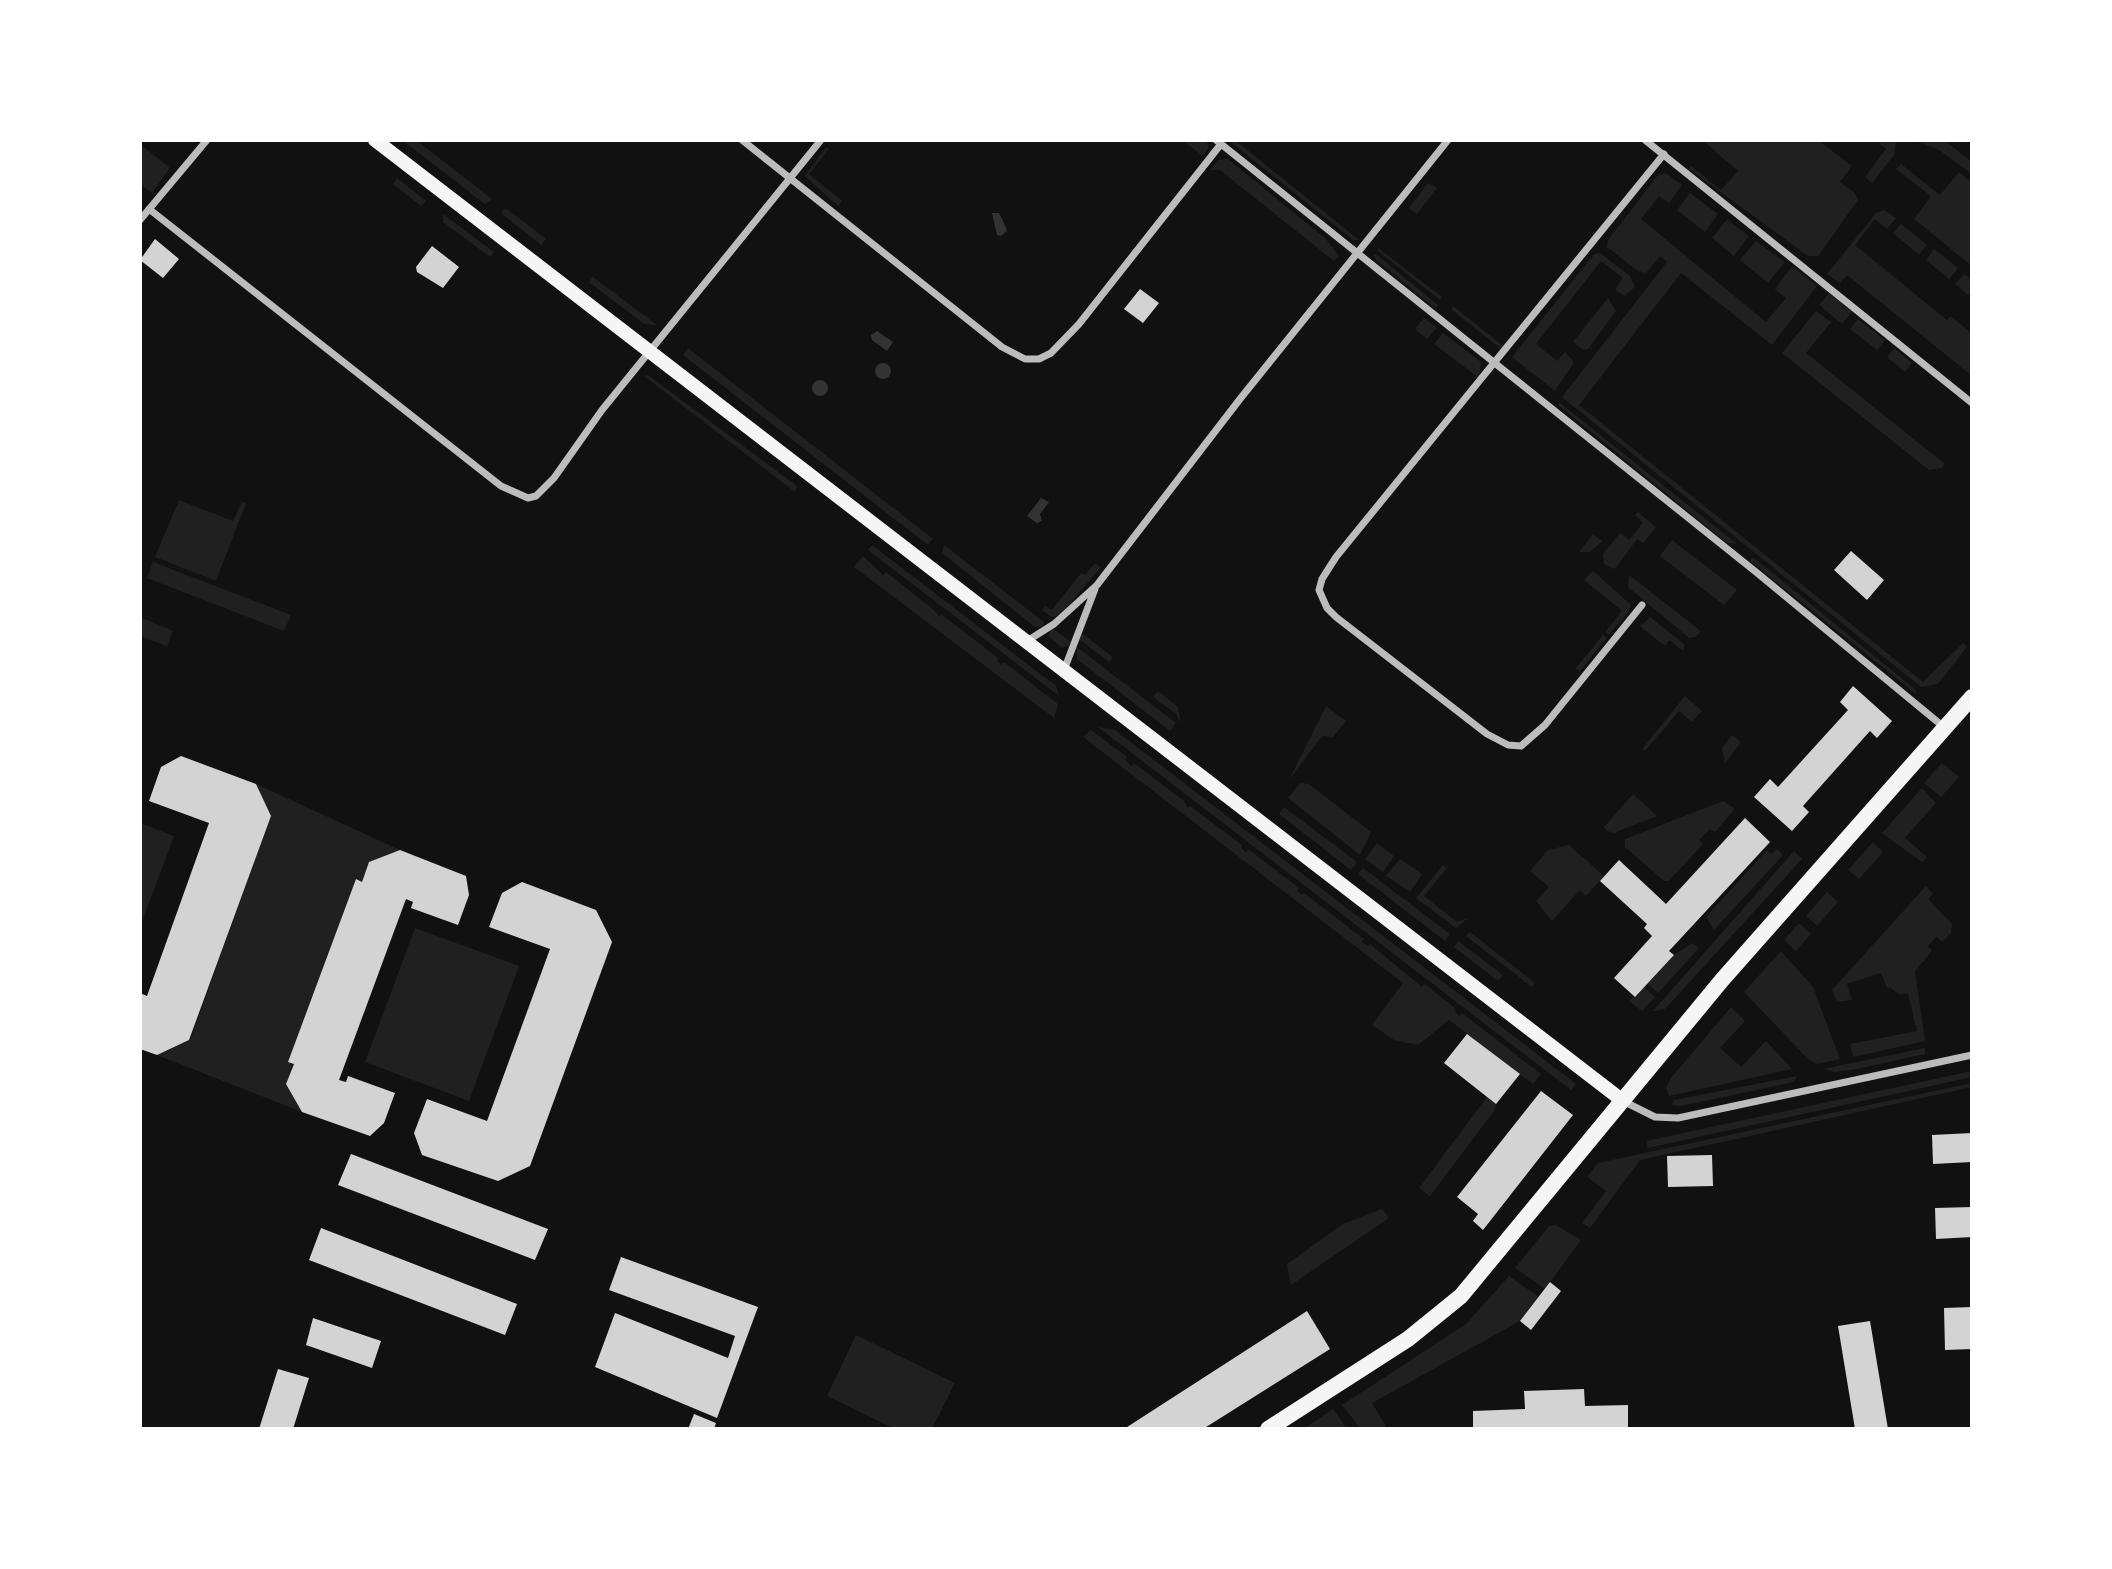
<!DOCTYPE html>
<style>
body{margin:0}
#map{position:relative;width:2112px;height:1569px;overflow:hidden;background:#111;font-family:Merriweather,serif}
canvas{display:block}
.frame{position:absolute;inset:0;border:142px solid #fff;pointer-events:none}
</style>
<div id="map">
<canvas width="2112" height="1569"></canvas>
<div class="frame"></div>
</div>
<script>
const c = document.querySelector('canvas').getContext('2d');
c.lineJoin = 'round';
function fillPath(path, color) { c.fillStyle = color; c.fill(path, 'evenodd'); }
const poly = rows => new Path2D(rows.map(r => 'M' + r).join(''));
function trace(path, color, width, dash) { c.strokeStyle = color; c.lineWidth = width; c.lineCap = dash ? 'butt' : 'round'; c.setLineDash(dash || []); c.stroke(path); }
fillPath(poly([
 [402,140,416,140,492,199,485,204],
 [1182,140,1203,140,1208,144,1208,149,1203,156],
 [1228,140,1235,140,1359,240,1353,240],
 [1702,140,1818,140,1852,166,1840,182,1855,193,1858,200,1818,256,1808,256,1689,169,1691,166,1721,190,1738,171],
 [1876,140,1896,140,1894,155,1872,183,1865,177,1886,149],
 [1915,140,1944,140,1972,162,1972,174,1939,150],
 [140,144,170,168,152,193,140,184],
 [826,147,829,149,809,174,842,201,838,206,805,176],
 [1228,159,1326,239,1339,256,1334,261,1220,170,1210,170,1218,160],
 [1901,164,1940,195,1959,172,1972,183,1972,266,1914,219,1931,196,1896,169],
 [1666,173,1682,185,1669,203,1659,196,1641,219,1766,322,1786,298,1775,289,1792,266,1817,286,1772,345,1681,273,1579,405,1923,682,1963,643,1967,647,1938,684,1921,687,1562,397,1667,262,1660,256,1646,273,1638,271,1607,247,1608,240,1658,175],
 [397,178,426,201,421,206,393,184],
 [1428,183,1437,188,1417,214,1409,208],
 [1690,193,1718,214,1705,232,1677,210],
 [507,209,546,239,541,245,502,214,502,210],
 [1884,210,1896,218,1887,229,1875,219,1855,245,1947,320,1951,316,1972,334,1972,376,1847,275,1840,283,1827,274,1876,213],
 [443,214,494,252,490,257,443,222],
 [1727,219,1749,236,1734,256,1712,238],
 [1901,224,1927,245,1919,255,1893,233],
 [1756,241,1785,262,1768,283,1740,260],
 [1378,248,1442,297,1440,300,1378,251],
 [1934,249,1958,268,1949,279,1926,260],
 [1600,253,1630,276,1635,287,1624,296,1615,289,1623,278,1601,261,1536,344,1557,361,1565,352,1574,362,1555,391,1512,357,1594,254],
 [1374,255,1377,255,1438,305,1436,309,1376,260],
 [1964,274,1972,280,1972,292,1968,295,1955,284],
 [593,276,593,277,657,325,644,324,589,282],
 [1829,293,1852,312,1842,324,1819,305],
 [1608,298,1616,311,1588,349,1583,350,1573,342],
 [1453,306,1503,346,1501,349,1451,309],
 [1816,311,1831,322,1806,353,1945,464,1942,468,1929,470,1782,353],
 [1424,318,1437,328,1427,339,1415,329],
 [1858,319,1885,340,1877,350,1850,329],
 [1443,333,1481,362,1479,378,1434,344],
 [688,348,933,539,928,545,683,355],
 [1894,348,1912,363,1905,372,1887,357],
 [648,375,797,486,795,492,644,376],
 [1559,403,1560,403,1737,544,1727,543,1558,405],
 [179,500,233,521,242,502,246,503,216,581,155,557],
 [1638,512,1656,527,1643,543,1637,539,1615,569,1604,564,1603,554,1620,533,1629,540,1643,523,1635,515],
 [1593,534,1602,541,1590,552,1579,552],
 [1672,540,1737,590,1724,605,1660,556],
 [872,545,1056,686,1059,696,868,550],
 [944,545,1044,622,1042,626,1035,627,942,553],
 [863,556,883,575,886,572,934,610,939,617,941,614,998,658,997,661,1001,665,1004,662,1058,704,1054,718,854,567],
 [1753,557,1916,690,1916,694,1750,561],
 [153,562,291,615,284,631,147,578],
 [1095,563,1101,567,1067,607,1053,618,1042,610,1045,606,1052,610,1081,573,1085,575],
 [1593,571,1630,604,1630,610,1609,635,1605,632,1622,611,1584,580],
 [1629,575,1701,631,1696,637,1689,638,1628,587],
 [140,617,173,631,167,646,140,636],
 [1650,617,1685,645,1683,651,1670,640,1665,646,1640,626],
 [1052,628,1071,642,1068,646,1062,648,1048,636],
 [1080,632,1113,657,1109,662,1080,640],
 [1603,635,1607,638,1580,671,1575,669],
 [1077,647,1176,723,1170,731,1077,659],
 [1158,691,1178,707,1181,724,1176,714,1153,697],
 [1685,696,1702,711,1692,722,1679,711,1645,751,1642,749],
 [1326,706,1346,721,1333,737,1322,736,1289,780],
 [1098,727,1115,730,1576,1084,1571,1090],
 [1091,730,1127,757,1125,760,1132,766,1134,763,1184,801,1188,808,1190,806,1242,845,1241,848,1246,852,1248,849,1299,888,1297,891,1302,895,1304,893,1364,939,1362,942,1368,946,1370,944,1422,987,1425,984,1456,1009,1455,1012,1460,1016,1462,1013,1541,1074,1533,1084,1449,1020,1418,1045,1394,1040,1372,1025,1403,983,1083,737],
 [1732,735,1741,742,1725,763,1722,748],
 [1942,763,1959,777,1941,797,1924,783],
 [1300,783,1309,784,1371,832,1360,855,1288,798],
 [256,784,400,850,369,862,362,882,356,880,286,1084,302,1112,157,1055,190,1040,271,816],
 [1922,788,1936,803,1905,838,1927,857,1922,862,1882,833],
 [1633,794,1657,816,1614,833,1607,831,1604,827],
 [1723,801,1734,808,1733,811,1715,832,1710,829,1699,840,1703,844,1669,881,1664,881,1625,847,1625,839],
 [1284,807,1357,862,1351,870,1279,814],
 [140,823,174,836,140,927],
 [1873,842,1883,852,1859,879,1848,870],
 [1377,843,1394,856,1383,872,1365,859],
 [1569,845,1604,876,1586,896,1580,890,1552,921,1536,901,1549,887,1530,871,1548,850],
 [1777,849,1783,855,1714,930,1706,917,1767,850,1772,854],
 [1794,851,1802,859,1665,1009,1653,1011],
 [1400,859,1422,874,1410,892,1386,876],
 [1443,865,1447,868,1424,896,1457,922,1468,918,1456,928,1416,898],
 [1363,868,1450,934,1445,941,1358,874],
 [1926,886,1933,894,1928,899,1952,924,1951,933,1942,942,1936,937,1928,946,1932,951,1915,971,1925,1041,1853,1057,1850,1044,1917,1031,1908,994,1898,994,1890,987,1887,988,1881,973,1847,984,1852,1000,1837,1002,1832,990],
 [1827,892,1838,902,1817,926,1806,916],
 [1799,923,1811,934,1796,951,1784,940],
 [415,928,519,966,469,1101,365,1062],
 [1470,932,1535,983,1532,987,1466,936],
 [1458,941,1503,975,1498,981,1454,947],
 [1692,943,1699,948,1658,993,1648,984,1674,955],
 [1781,951,1813,987,1840,1059,1817,1064,1809,1060,1744,992],
 [1644,987,1655,997,1642,1011,1629,1001],
 [1731,1007,1745,1021,1720,1048,1741,1067,1766,1041,1792,1069,1669,1096,1666,1088,1670,1079],
 [1925,1048,1925,1054,1857,1069,1835,1072,1823,1069],
 [1972,1071,1972,1077,1648,1148,1646,1141],
 [1797,1076,1794,1082,1681,1106,1671,1105,1674,1100],
 [1972,1083,1972,1087,1640,1160,1590,1228,1582,1223,1606,1191,1587,1177,1598,1163],
 [1487,1097,1496,1104,1494,1111,1430,1196,1419,1188],
 [1382,1209,1389,1218,1291,1285,1287,1264,1343,1224],
 [1556,1225,1581,1240,1545,1289,1515,1268,1549,1226],
 [1509,1276,1539,1297,1520,1321,1372,1403,1386,1426,1382,1429,1361,1429,1342,1405,1466,1324],
 [856,1335,955,1383,932,1429,895,1429,827,1396],
 [1333,1409,1347,1429,1303,1429]
]), '#202020');
fillPath(poly([
 [992,213,999,213,1005,225,1007,231,1001,236,997,235],
 [877,331,893,342,887,351,872,340,871,335],
 '875 371a8 8 0 1 1 16 0a8 8 0 1 1-16 0Z',
 '812 388a8 8 0 1 1 16 0a8 8 0 1 1-16 0Z',
 [1041,498,1049,502,1040,514,1042,521,1037,523,1027,516]
]), '#333');
fillPath(poly([
 [155,239,179,259,163,278,140,260],
 [432,246,459,267,443,288,417,272,416,267],
 [1140,289,1159,303,1143,323,1124,309],
 [1851,551,1884,580,1867,600,1834,570],
 [1853,686,1892,721,1877,738,1870,731,1803,806,1809,812,1792,831,1754,797,1770,779,1778,787,1848,710,1840,702],
 [181,756,256,784,271,816,189,1040,157,1055,140,1049,140,993,147,996,209,823,149,801,161,767],
 [1745,818,1770,842,1669,951,1674,955,1635,997,1614,978,1652,936,1644,928,1647,924,1600,881,1619,860,1666,904],
 [400,850,466,876,469,895,458,925,411,908,413,902,406,899,339,1080,346,1082,348,1076,395,1093,384,1123,370,1136,302,1112,286,1084,294,1064,288,1062,356,879,362,882,369,862],
 [522,882,596,910,612,942,530,1166,498,1181,422,1155,414,1133,427,1099,487,1121,550,949,489,927,502,893],
 [1467,1034,1520,1074,1496,1104,1444,1063],
 [1541,1091,1573,1115,1483,1230,1473,1221,1478,1214,1457,1197],
 [1972,1133,1972,1162,1933,1164,1932,1135],
 [351,1154,548,1229,535,1260,338,1185],
 [1712,1155,1713,1186,1668,1187,1667,1156],
 [1972,1207,1972,1237,1936,1239,1935,1208],
 [321,1228,517,1304,505,1335,309,1260],
 [621,1257,758,1307,717,1418,595,1367,615,1313,728,1358,735,1336,609,1290],
 [1550,1282,1561,1291,1531,1330,1520,1321],
 [1972,1307,1972,1349,1945,1350,1944,1308],
 [1307,1311,1330,1349,1203,1429,1124,1429],
 [313,1318,381,1341,372,1368,306,1345],
 [1870,1321,1888,1429,1855,1429,1838,1326],
 [278,1369,309,1378,293,1429,259,1429],
 [1584,1389,1585,1406,1628,1405,1628,1429,1473,1429,1473,1411,1525,1409,1524,1391],
 [694,1414,716,1423,714,1429,688,1429]
]), '#d3d3d3');
trace(poly([
 [742,140,1002,347,1025,359,1039,359,1051,353,1079,324,1221,144],
 [1216,140,1756,572,1945,728],
 [1645,140,1972,403],
 [149,209,501,486,528,498,536,496,554,478,602,410,821,140],
 [140,220,207,140],
 [1642,605,1545,725,1521,746,1508,745,1487,734,1336,617,1327,608,1319,590,1322,579,1336,557,1664,154],
 [1027,641,1054,624,1097,585,1240,399,1448,140],
 [1064,670,1095,589],
 [1623,1101,1655,1117,1678,1118,1972,1055]
]), '#bcbcbc', 7);
trace(poly([
 [375,140,1623,1101]
]), '#f5f5f5', 14);
trace(poly([
 [1268,1429,1408,1339,1461,1296,1722,980,1972,697]
]), '#f5f5f5', 16);
</script>
